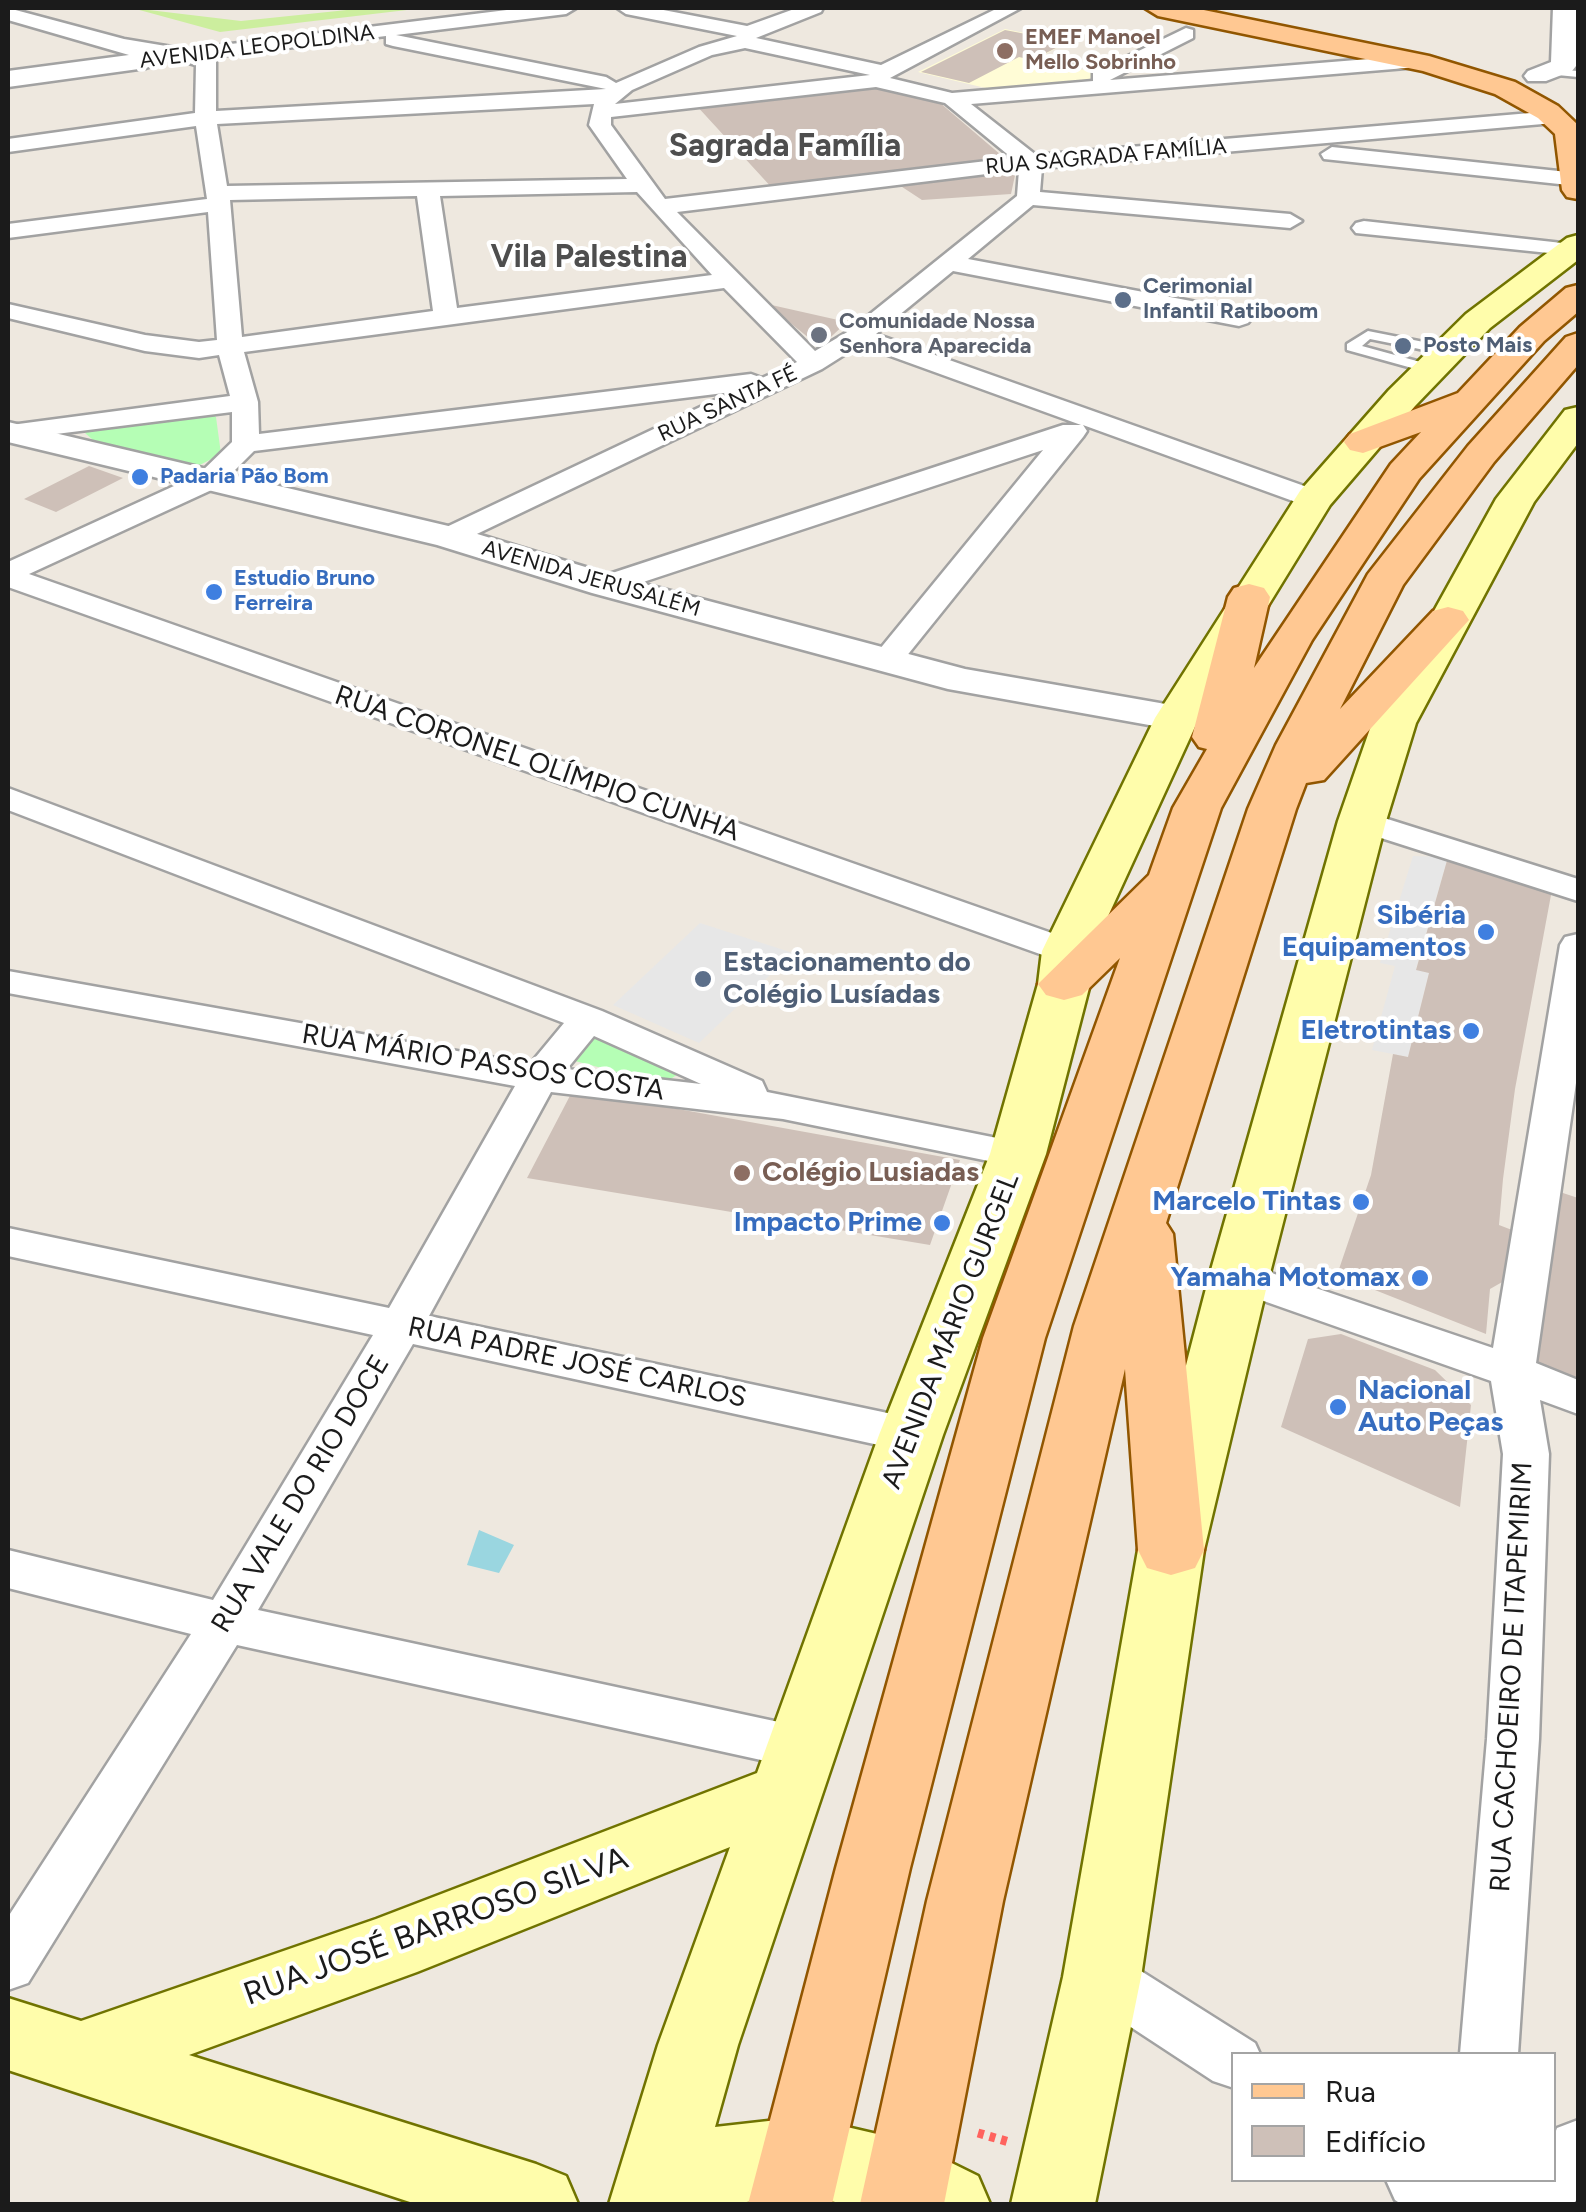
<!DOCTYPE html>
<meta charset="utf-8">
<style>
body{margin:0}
#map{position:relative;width:1586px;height:2212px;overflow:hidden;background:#eee8df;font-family:Figtree,sans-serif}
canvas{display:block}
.frame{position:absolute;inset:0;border:10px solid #1b1b1b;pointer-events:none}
.legend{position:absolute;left:1231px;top:2052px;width:325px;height:130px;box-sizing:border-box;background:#fff;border:2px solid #a4a4a4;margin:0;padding:12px 18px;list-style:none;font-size:30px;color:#1b1b1b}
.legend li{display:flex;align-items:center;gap:20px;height:50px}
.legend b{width:50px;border:2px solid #a4a4a4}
</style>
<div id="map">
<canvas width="1586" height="2212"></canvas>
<div class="frame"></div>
<ul class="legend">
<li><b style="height:12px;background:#ffc892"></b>Rua</li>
<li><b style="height:28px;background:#cec0b8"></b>Edifício</li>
</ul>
</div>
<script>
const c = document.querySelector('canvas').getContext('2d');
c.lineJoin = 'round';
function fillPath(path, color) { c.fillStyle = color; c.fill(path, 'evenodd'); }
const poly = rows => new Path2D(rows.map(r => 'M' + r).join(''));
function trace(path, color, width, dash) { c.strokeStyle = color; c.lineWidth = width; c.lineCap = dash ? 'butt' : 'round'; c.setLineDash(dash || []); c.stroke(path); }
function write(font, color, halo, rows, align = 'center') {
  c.font = font + ' Figtree,sans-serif'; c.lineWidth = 8; c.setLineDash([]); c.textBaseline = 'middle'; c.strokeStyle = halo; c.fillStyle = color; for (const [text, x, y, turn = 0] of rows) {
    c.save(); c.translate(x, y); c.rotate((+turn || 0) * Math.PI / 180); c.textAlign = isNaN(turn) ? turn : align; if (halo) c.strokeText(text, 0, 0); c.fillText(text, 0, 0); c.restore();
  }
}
fillPath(poly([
 [1005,29,1068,42,1034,60,1100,73,1080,84,994,90,918,72]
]), '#fffcd6');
fillPath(poly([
 [132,8,241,21,366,8,424,8,220,32]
]), '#ccee9e');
fillPath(poly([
 [208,411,216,417,221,454,196,467,93,440,85,433,93,428],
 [591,1030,681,1072,663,1084,571,1060]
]), '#b5feb5');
fillPath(poly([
 [1413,856,1448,857,1416,969,1429,973,1408,1057,1372,1050,1395,966,1380,963],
 [700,923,793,953,699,1043,613,1005]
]), '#e7e7e7');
fillPath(poly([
 [479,1530,514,1545,499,1573,467,1565]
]), '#9ad6e0');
fillPath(poly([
 [1005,30,1068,42,1032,60,1019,57,969,83,921,72],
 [866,84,939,102,1008,161,773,189,695,104],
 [1017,166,1011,194,922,200,893,181],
 [767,304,847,322,820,347],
 [89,466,123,478,56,512,24,499],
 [1448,857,1543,886,1551,895,1515,1089,1503,1179,1499,1225,1512,1230,1504,1281,1490,1289,1486,1334,1337,1275,1371,1175,1393,1054,1408,1057,1429,973,1416,970],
 [573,1090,960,1160,930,1245,527,1178],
 [1560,1192,1578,1198,1578,1383,1529,1363],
 [1341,1334,1435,1370,1471,1405,1460,1507,1281,1427,1308,1339]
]), '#cec0b8');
const service = poly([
 [1551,69,1578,71,1578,77,1547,74,1551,69],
 [1368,331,1449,347,1455,351,1449,355,1370,339,1362,346,1435,366,1435,372,1430,373,1347,350,1347,344,1368,331]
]);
const minor = poly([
 [523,8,576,8,566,14,396,35,606,77,616,83,699,47,737,36,626,14,617,8,653,8,747,26,797,8,823,8,821,12,756,38,881,65,998,8,1021,8,890,78,952,93,1093,81,1093,73,1186,28,1193,30,1193,38,1110,80,1418,55,1428,61,1418,67,971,104,1036,155,1554,111,1565,117,1554,123,1042,168,1040,192,1290,214,1302,221,1290,228,1033,205,968,259,1239,310,1252,318,1248,323,1239,326,953,271,876,334,1324,493,1328,499,1324,505,1314,508,1304,505,1083,425,1087,431,1083,437,897,668,875,668,870,661,1043,450,616,591,605,594,594,591,590,585,594,579,1063,425,1081,425,860,345,822,369,458,543,438,543,433,537,438,531,732,392,254,451,218,487,29,574,1080,943,1086,951,1080,959,1067,962,1054,959,8,587,8,562,198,475,232,442,232,412,8,440,8,426,11,425,230,396,219,355,199,358,145,351,8,318,8,304,145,335,199,342,217,340,208,212,8,238,8,224,207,199,196,126,8,152,8,139,195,113,196,65,174,59,174,51,523,8],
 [386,36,386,44,393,46,606,89,216,111,216,62,211,57,386,36],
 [745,48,870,75,615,104,632,90,712,55,745,48],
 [876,87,945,103,1012,158,665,199,611,125,611,117,876,87],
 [594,104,589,125,627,179,227,186,217,124,594,104],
 [1019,170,1017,196,849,331,815,351,677,212,1019,170],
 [637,192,712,275,457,308,440,196,637,192],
 [417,196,433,311,242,337,230,200,417,196],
 [724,288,797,362,762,378,751,374,259,434,258,402,244,352,724,288],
 [1332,147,1577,173,1578,186,1324,159,1321,154,1332,147],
 [1364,221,1571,244,1578,246,1578,256,1356,233,1352,228,1356,223,1364,221],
 [8,788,602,1011,762,1081,767,1092,1032,1145,1038,1154,1032,1163,1018,1167,783,1119,551,1092,429,1316,911,1418,927,1423,934,1435,927,1447,911,1452,413,1344,258,1610,802,1727,820,1733,828,1748,820,1763,802,1769,237,1645,28,1983,8,1990,8,1917,191,1634,8,1588,8,1550,213,1600,373,1335,8,1256,8,1228,389,1308,515,1086,8,993,8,971,530,1064,564,1023,8,810,8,788],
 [594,1036,701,1084,567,1069,594,1036],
 [1362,811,1578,879,1578,901,1350,828,1345,821,1350,814,1362,811],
 [1578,934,1578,1069,1536,1363,1578,1380,1578,1414,1540,1400,1549,1454,1539,1739,1518,2054,1460,2054,1487,1739,1503,1454,1491,1381,1224,1287,1217,1277,1224,1267,1239,1262,1493,1348,1560,945,1565,937,1578,934],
 [1102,1952,1122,1959,1255,2043,1260,2054,1234,2054,1234,2088,1213,2081,1082,1995,1074,1977,1082,1959,1102,1952],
 [1578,2120,1578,2198,1573,2204,1401,2204,1395,2200,1386,2180,1554,2180,1554,2136,1557,2128,1578,2120]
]);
const tertiary = poly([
 [8,8,124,39,190,50,194,55,181,63,158,59,155,65,146,68,8,87,8,71,129,55,8,20,8,8],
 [1553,8,1577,8,1576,66,1572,71,1546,81,1528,81,1524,76,1528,71,1551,62,1553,8],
 [8,422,461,529,618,577,965,669,1177,706,1191,709,1197,718,1191,727,1177,730,948,689,592,593,437,545,8,442,8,422]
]);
const secondary = poly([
 [1578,235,1578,260,1490,328,1415,406,1330,505,1199,718,1092,951,1090,984,1046,1154,943,1435,738,2045,715,2127,804,2117,907,2141,978,2176,990,2204,844,2204,804,2195,730,2204,609,2204,658,2045,730,1847,417,1972,189,2055,536,2164,566,2176,578,2204,416,2204,8,2070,8,1998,81,2021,376,1919,757,1773,879,1435,990,1154,1038,984,1042,951,1155,718,1300,491,1389,390,1466,314,1567,238,1578,235],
 [1578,407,1578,443,1534,502,1416,723,1386,821,1269,1277,1204,1550,1141,1977,1095,2204,1011,2204,1063,1977,1138,1550,1209,1277,1338,821,1372,723,1496,499,1565,410,1578,407]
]);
const primary = poly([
 [1145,8,1194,8,1429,56,1515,82,1558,106,1578,125,1578,199,1567,197,1562,190,1555,134,1538,118,1495,94,1423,71,1158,16,1145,8],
 [1578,285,1578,312,1544,341,1419,479,1312,640,1221,808,1045,1338,910,1868,832,2204,748,2204,836,1868,983,1338,1120,958,1082,995,1064,1000,1046,995,1038,984,1149,875,1173,808,1207,749,1199,747,1192,737,1228,597,1234,588,1249,584,1264,588,1270,597,1254,668,1391,464,1421,432,1363,453,1350,450,1344,442,1350,434,1458,393,1520,327,1566,288,1578,285],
 [1578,333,1578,365,1494,462,1403,585,1340,709,1433,611,1448,607,1463,611,1469,620,1324,780,1306,783,1296,809,1166,1223,1173,1234,1204,1550,1195,1568,1171,1575,1147,1568,1138,1550,1125,1369,1003,1901,944,2204,860,2204,927,1901,1074,1326,1248,809,1276,745,1368,574,1468,446,1566,337,1578,333]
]);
trace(service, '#a2a2a2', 5);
trace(minor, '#a2a2a2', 5);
trace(tertiary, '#a2a2a2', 5);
trace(secondary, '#707300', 5);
trace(primary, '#915600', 5);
trace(poly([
 [978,2133,1009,2142]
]), '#ff635e', 9, [6, 6]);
fillPath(service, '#fff');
fillPath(minor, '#fff');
fillPath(tertiary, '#fff');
fillPath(secondary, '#fffdab');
fillPath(primary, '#ffc892');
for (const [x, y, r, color] of [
 [1005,51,10,"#8d6e63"],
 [1123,300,10,"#5c6f8a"],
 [819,335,10,"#6b7280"],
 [1403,346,10,"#5c6f8a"],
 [140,477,10,"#3f7fe0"],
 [214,592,10,"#3f7fe0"],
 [1486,932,10,"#3f7fe0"],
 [703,979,10,"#5c6f8a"],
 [1471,1031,10,"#3f7fe0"],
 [742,1173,10,"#8d6e63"],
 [1361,1202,10,"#3f7fe0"],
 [942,1223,10,"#3f7fe0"],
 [1420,1278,10,"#3f7fe0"],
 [1338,1407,10,"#3f7fe0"]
]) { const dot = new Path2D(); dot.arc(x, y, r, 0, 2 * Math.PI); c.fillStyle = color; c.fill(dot); trace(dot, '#fff', 4); }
write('bold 22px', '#785e54', '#fff', [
 ["EMEF Manoel",1025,38],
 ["Mello Sobrinho",1025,63]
], 'left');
write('22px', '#1b1b1b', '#fff', [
 ["AVENIDA LEOPOLDINA",257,47,-7],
 ["RUA SAGRADA FAMÍLIA",1106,157,-5],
 ["RUA SANTA FÉ",728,404,-25],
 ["AVENIDA JERUSALÉM",591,579,16]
]);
write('bold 22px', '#4e5e75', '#fff', [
 ["Cerimonial",1143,287],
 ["Infantil Ratiboom",1143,312],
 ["Posto Mais",1423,346]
], 'left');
write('bold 22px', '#5b616d', '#fff', [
 ["Comunidade Nossa",839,322],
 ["Senhora Aparecida",839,347]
], 'left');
write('bold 22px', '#366cbe', '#fff', [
 ["Padaria Pão Bom",160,477],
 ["Estudio Bruno",234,579],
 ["Ferreira",234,604]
], 'left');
write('28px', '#1b1b1b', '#fff', [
 ["RUA CORONEL OLÍMPIO CUNHA",537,764,19],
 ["RUA MÁRIO PASSOS COSTA",483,1063,9],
 ["AVENIDA MÁRIO GURGEL",951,1331,-69],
 ["RUA PADRE JOSÉ CARLOS",577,1363,12],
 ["RUA VALE DO RIO DOCE",301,1494,-59],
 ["RUA CACHOEIRO DE ITAPEMIRIM",1512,1677,-87]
]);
write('bold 28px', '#366cbe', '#fff', [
 ["Sibéria",1466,916],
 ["Equipamentos",1466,948],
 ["Eletrotintas",1451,1031],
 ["Marcelo Tintas",1341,1202],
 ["Impacto Prime",922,1223],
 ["Yamaha Motomax",1400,1278],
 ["Nacional",1358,1391,"left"],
 ["Auto Peças",1358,1423,"left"]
], 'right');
write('bold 28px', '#4e5e75', '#fff', [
 ["Estacionamento do",723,963],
 ["Colégio Lusíadas",723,995]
], 'left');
write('bold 28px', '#785e54', '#fff', [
 ["Colégio Lusiadas",762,1173]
], 'left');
write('bold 32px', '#4e4e4e', '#fff', [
 ["Sagrada Família",785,147],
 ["Vila Palestina",589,258]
]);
write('32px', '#1b1b1b', '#fff', [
 ["RUA JOSÉ BARROSO SILVA",436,1927,-20]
]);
</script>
